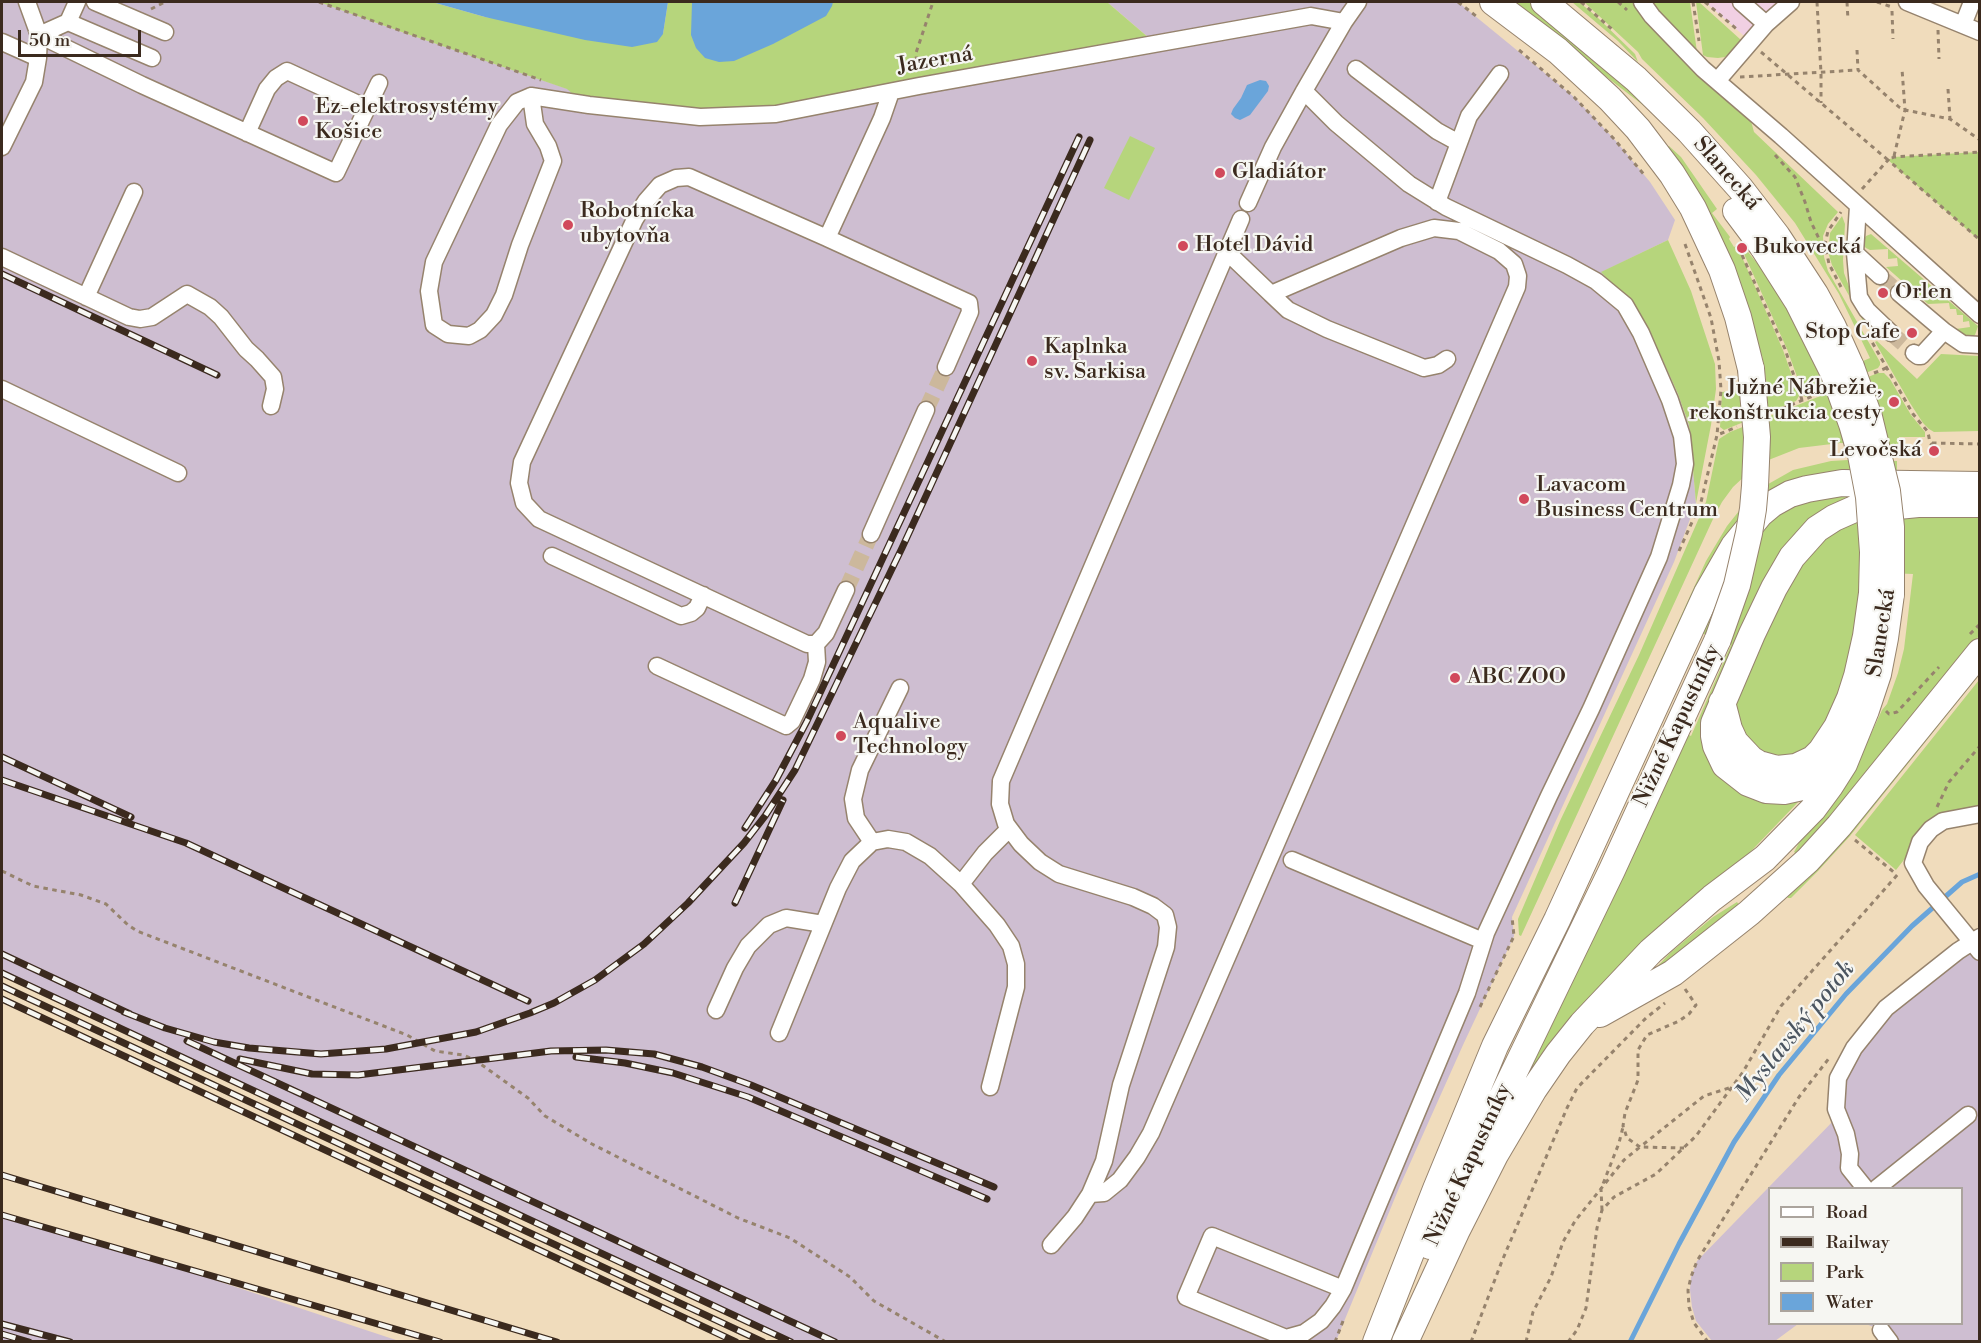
<!DOCTYPE html>
<meta charset="utf-8">
<style>
body{margin:0}
#map{position:relative;width:1981px;height:1343px;overflow:hidden;background:#f0dcbc;font-family:"Libre Bodoni",serif}
canvas{display:block}
.frame{position:absolute;inset:0;border:3px solid #3b2a1e;pointer-events:none}
.legend{position:absolute;left:1768px;top:1187px;width:195px;height:138px;box-sizing:border-box;background:#f6f6f2;border:2px solid #aba49d;margin:0;padding:8px 10px;list-style:none;font-size:18px;color:#3b2a1e}
.legend li{display:flex;align-items:center;gap:12px;height:30px}
.legend b{width:30px;border:2px solid #aba49d}
.scale{position:absolute;left:18px;top:30px;width:123px;height:27px;box-sizing:border-box;border:3px solid #3b2a1e;border-top:0;padding-left:8px;font-size:18px;line-height:21px;white-space:nowrap;color:#3b2a1e;-webkit-text-stroke:4px #f6f6f2;paint-order:stroke}
</style>
<div id="map">
<canvas width="1981" height="1343"></canvas>
<div class="frame"></div>
<ul class="legend">
<li><b style="height:8px;background:#fff"></b>Road</li>
<li><b style="height:8px;background:#3b2a1e"></b>Railway</li>
<li><b style="height:16px;background:#b6d57c"></b>Park</li>
<li><b style="height:16px;background:#6aa5da"></b>Water</li>
</ul>
<div class="scale">50 m</div>
</div>
<script>
const c = document.querySelector('canvas').getContext('2d');
c.lineJoin = 'round';
function fillPath(path, color) { c.fillStyle = color; c.fill(path, 'evenodd'); }
const poly = rows => new Path2D(rows.map(r => 'M' + r).join(''));
function trace(path, color, width, dash) { c.strokeStyle = color; c.lineWidth = width; c.lineCap = dash ? 'butt' : 'round'; c.setLineDash(dash || []); c.stroke(path); }
function write(font, color, halo, rows, align = 'center') {
  c.font = font + ' "Libre Bodoni",serif'; c.lineWidth = 4.5; c.setLineDash([]); c.textBaseline = 'middle'; c.strokeStyle = halo; c.fillStyle = color; for (const [text, x, y, turn = 0] of rows) {
    c.save(); c.translate(x, y); c.rotate((+turn || 0) * Math.PI / 180); c.textAlign = isNaN(turn) ? turn : align; if (halo) c.strokeText(text, 0, 0); c.fillText(text, 0, 0); c.restore();
  }
}
fillPath(poly([
 [1705,2,1786,2,1750,41]
]), '#f1d0e3');
fillPath(poly([
 [2,2,319,2,399,31,568,89,584,104,1155,43,1107,2,1458,2,1574,97,1615,140,1650,182,1675,220,1668,240,1602,272,1634,308,1651,334,1678,394,1689,425,1696,503,1674,562,1512,917,1514,936,1463,1045,1399,1188,1336,1341,791,1341,2,973],
 [1979,937,1979,1341,1890,1341,1881,1330,1866,1324,1962,1324,1962,1188,1770,1188,1770,1324,1798,1324,1775,1341,1712,1341,1696,1321,1692,1307,1690,1290,1691,1277,1697,1261,1838,1116,1838,1078,1886,1008],
 [2,1215,118,1248,399,1341,2,1341]
]), '#cebed1');
fillPath(poly([
 [319,2,432,2,485,17,663,34,668,2,1107,2,1156,44,776,114,584,104,567,89,399,31],
 [1509,2,1529,2,1627,86,1652,112],
 [1572,2,1579,2,1596,16,1635,54,1638,62,1618,41],
 [1584,2,1632,2,1646,20,1670,48,1751,121,1754,132,1838,212,1828,224,1823,236,1824,257,1828,271,1880,362,1880,365,1878,368,1806,397,1804,396,1787,349,1744,254,1748,252,1770,279,1788,307,1821,379,1870,358,1839,294,1795,223,1756,175,1703,118,1642,59,1638,52],
 [1650,2,1690,2,1697,52,1666,23],
 [1696,2,1699,2,1741,40,1734,49,1725,57,1718,58,1707,57,1703,55],
 [1130,136,1155,148,1129,200,1104,188],
 [1669,146,1681,157,1717,209,1712,213,1730,237,1729,239,1734,247,1736,246,1738,248,1783,350,1799,396,1796,401,1724,430,1720,427,1722,392,1767,386,1764,367,1762,355,1758,356,1666,148],
 [1979,152,1979,240,1888,160,1894,157],
 [1842,216,1845,224,1843,260,1844,273,1854,300,1872,322,1867,328,1832,265,1828,252,1830,233],
 [1871,234,1978,326,1975,335,1972,337,1965,336,1956,329,1970,327,1969,321,1963,322,1963,315,1957,315,1956,309,1950,309,1949,303,1928,304,1886,267,1898,266,1897,258,1888,259,1888,249,1870,250,1866,248,1863,245,1864,239,1866,236],
 [1668,240,1691,291,1715,364,1716,389,1711,425,1696,503,1689,425,1678,394,1651,334,1634,308,1601,272],
 [1877,341,1917,379,1941,354,1979,356,1979,431,1934,432,1929,429,1923,423,1910,403,1875,342],
 [1878,373,1884,373,1890,379,1911,415,1925,432,1925,437,1899,437,1898,445,1840,443,1799,448,1766,461,1747,474,1733,487,1722,502,1713,519,1521,936,1519,935,1518,919,1560,821,1639,655,1706,502,1719,439,1730,432],
 [1848,460,1897,461,1897,471,1924,471,1924,472,1795,480,1657,678,1653,677,1706,561,1727,526,1743,506,1763,487,1793,470,1831,461],
 [1845,493,1846,499,1830,506,1809,520,1784,548,1765,582,1717,682,1703,720,1801,799,1514,1099,1687,734,1691,736,1731,645,1699,632,1716,597,1767,521,1794,505],
 [1979,511,1979,636,1886,752,1798,855,1794,852,1805,832,1848,776,1865,747,1882,710,1887,704,1898,673,1904,649,1913,574,1860,572,1857,628,1839,695,1812,748,1777,761,1749,746,1735,709,1737,698,1792,577,1825,538,1838,529,1857,520],
 [1979,667,1979,675,1850,836,1818,871,1791,898,1788,898,1786,895],
 [1979,680,1979,810,1942,817,1910,852,1896,870,1855,835],
 [1737,902,1741,907,1655,973,1653,971,1670,953,1713,917]
]), '#b6d57c');
fillPath(poly([
 [432,2,668,2,663,34,657,42,632,47,585,40,485,17],
 [692,2,833,2,832,6,826,16,773,44,734,61,719,62,705,58,696,48,691,35],
 [1260,80,1266,81,1269,86,1268,91,1250,115,1240,120,1235,118,1231,114,1233,109,1241,98,1247,85]
]), '#6aa5da');
trace(poly([
 [1630,1342,1679,1244,1734,1142,1779,1075,1846,994,1912,926,1962,882,1980,874]
]), '#6aa5da', 5);
trace(poly([
 [1880,276,1899,293],
 [1891,333,1914,353],
 [926,410,946,367],
 [846,590,871,534]
]), '#ccb89c', 16, [16, 8]);
const minor = poly([
 [95,2,165,32],
 [1642,2,1652,16,1703,69,1781,136,1980,315],
 [1741,2,1766,24],
 [1907,2,1980,32],
 [68,22,77,2],
 [1963,25,1972,2],
 [2,42,38,58,39,35,27,2],
 [152,58,68,22,39,35,142,85,336,173,379,83],
 [1356,69,1437,131,1459,143],
 [1717,81,1766,24,1791,2],
 [1304,91,1336,123,1409,184,1446,207,1567,265,1596,281,1625,305,1641,333,1670,400,1682,436,1685,464,1681,485,1659,557,1591,709,1549,796,1486,933,1467,993,1343,1289,1333,1306,1321,1321,1304,1333,1286,1338,1186,1297,1212,1236,1343,1289],
 [531,96,589,105,700,117,776,114,919,86,1311,16,1344,22],
 [531,96,535,124,548,146,553,161,520,245,504,295,494,315,480,330,469,336,448,334,434,325,429,291,434,262,499,125,517,102,531,96],
 [247,133,267,89,276,78,287,71,367,108],
 [2,147,34,82,38,58],
 [1437,202,1469,116,1500,74],
 [1248,203,1273,147,1304,91,1344,22,1358,2],
 [1858,206,1855,253,1880,276],
 [827,238,969,303,970,312,946,367],
 [1855,253,1859,297,1867,310,1891,333],
 [2,257,129,317,140,319,152,317,187,294,210,307,221,317,246,349,257,359,273,377,275,389,271,406],
 [1899,293,1944,331,1963,344,1980,345],
 [1271,294,1288,310,1327,329,1424,368,1438,365,1447,359],
 [86,297,134,192],
 [1914,353,1918,356,1921,356,1944,331],
 [2,389,178,473],
 [871,534,926,410],
 [552,556,681,616,691,613,697,608,703,595],
 [846,590,826,633,816,644,807,644,539,519,524,503,519,483,522,462,635,219,646,201,660,185,676,178,689,177,827,238,882,118,891,92],
 [657,666,786,726,792,721,812,679,817,662,816,644],
 [1980,814,1943,821,1931,829,1920,842,1913,863,1926,886,1980,952],
 [872,842,856,818,853,799,860,770,900,688],
 [1292,860,1483,941],
 [716,1010,735,968,748,946,769,925,786,918,823,924],
 [779,1033,838,888,852,861,872,842,888,839,906,842,930,856,961,884],
 [990,1087,1016,987,1016,964,1011,946,997,925,961,884,985,853,1009,829],
 [1865,1188,1849,1168,1850,1154,1846,1134,1836,1109,1838,1078,1854,1048,1886,1008,1958,951,1980,937],
 [1877,1188,1968,1115],
 [1090,1194,1104,1193,1120,1180,1137,1157,1151,1133,1517,287,1518,276,1514,264,1499,251,1459,231,1434,228,1401,238,1271,294,1227,252],
 [1051,1245,1075,1217,1090,1194,1104,1161,1121,1085,1166,947,1168,927,1165,915,1153,906,1133,897,1059,874,1040,862,1021,844,1006,824,1000,804,1001,781,1241,219],
 [1881,1330,1890,1342]
]);
const highway = poly([
 [1493,2,1558,51,1610,99,1638,129,1672,174,1693,208,1722,270,1738,317,1751,369],
 [1544,2,1636,79,1689,131,1740,188,1777,236,1815,294,1833,327,1851,367],
 [1736,211,1763,247,1798,302,1834,374],
 [1867,509,1918,504,1980,504],
 [1722,702,1729,729,1735,742,1751,759,1759,764,1777,769,1796,767,1813,759,1821,751,1837,727,1850,698,1857,676,1866,636,1872,593],
 [1838,757,1825,773,1802,787,1784,791,1766,790,1748,783,1725,765,1716,746,1714,736,1714,723,1752,634,1774,588,1792,557,1817,529,1834,518,1852,510,1886,491],
 [1600,1014,1673,973,1749,913,1808,860,1839,826,1980,652],
 [1430,1246,1612,870,1718,639],
 [1376,1342,1436,1189,1495,1046,1557,920,1707,593,1734,546,1760,514,1772,504,1790,494,1807,489,1842,483,1980,485],
 [1405,1342,1456,1232,1495,1155,1534,1089,1558,1054,1582,1024,1651,951,1712,898,1765,858,1813,809,1830,786,1844,764,1866,710,1878,674,1885,638,1891,594]
]);
trace(minor, '#96836d', 19);
trace(highway, '#96836d', 28);
trace(poly([
 [319,2,541,80],
 [1458,2,1476,16],
 [1581,2,1614,31],
 [1618,2,1627,10],
 [1693,2,1699,41],
 [1705,2,1739,31],
 [1817,2,1821,73,1821,103],
 [1847,2,1848,20],
 [1877,2,1892,7],
 [151,9,165,2],
 [1892,11,1893,39],
 [1938,30,1939,59],
 [1519,50,1574,97,1615,140,1646,177],
 [1857,50,1858,70,1899,107,1905,110,1950,119,1980,140],
 [1761,52,1888,160,1894,157,1980,152],
 [917,70,916,53,933,2],
 [1740,77,1858,70],
 [1948,89,1950,119],
 [1775,155,1795,177,1805,202,1811,222,1824,249],
 [1894,156,1905,110,1902,69],
 [1862,189,1888,160,1980,240],
 [1685,244,1711,318,1719,361,1721,390,1717,435],
 [1742,255,1785,349,1802,400],
 [1841,287,1829,264,1825,244,1828,231,1841,212],
 [1868,335,1913,414,1928,432,1930,443,1935,448],
 [1874,373,1886,368],
 [1774,412,1820,393],
 [1932,443,1980,444],
 [1679,551,1701,502,1717,435,1737,427],
 [1970,634,1980,624],
 [1886,711,1889,714,1897,712,1939,667],
 [1937,807,1949,782,1980,746],
 [1855,840,1896,874],
 [2,871,33,886,81,895,106,904,128,925,137,931,407,1035,435,1051,463,1055,475,1060,528,1098,545,1116,592,1144,738,1218,790,1238,850,1277,874,1301,946,1342],
 [1685,989,1696,1005,1689,1014,1679,1021,1647,1035,1638,1050,1638,1080,1625,1113,1623,1126,1627,1138,1640,1147,1704,1096,1732,1087],
 [1480,1007,1514,936,1512,917],
 [1602,1210,1601,1189,1619,1143,1623,1127],
 [1335,1342,1343,1321],
 [1471,1342,1502,1261,1567,1108,1577,1088,1646,1018,1665,1003],
 [1526,1342,1533,1312,1551,1277,1563,1242,1575,1221,1624,1160,1640,1147,1684,1148],
 [1568,1342,1577,1330,1586,1308,1597,1228,1602,1210,1614,1197,1656,1174,1696,1136,1743,1072,1781,1006,1899,873],
 [1708,1342,1694,1323,1689,1307,1688,1290,1691,1277,1697,1261,1799,1097,1830,1057]
]), '#96836d', 3, [4.5, 4.5]);
trace(minor, '#fff', 16);
trace(highway, '#fff', 26);
const rail = poly([
 [2,274,217,375],
 [2,757,131,817],
 [2,780,186,843,528,1001],
 [745,828,776,780,807,721,1079,137],
 [735,903,783,800],
 [2,954,130,1014],
 [2,973,791,1342],
 [2,986,763,1342],
 [2,999,736,1342],
 [124,1012,165,1028,214,1042,249,1048,321,1054,386,1049,476,1032,530,1013,554,1003,595,980,644,944,688,903,744,843,765,816,795,770,902,548,1090,140],
 [187,1041,835,1342],
 [576,1057,625,1063,673,1073,748,1097,987,1199],
 [240,1059,312,1074,358,1075,551,1051,606,1050,654,1054,702,1067,751,1085,994,1187],
 [2,1175,557,1342],
 [2,1215,440,1342],
 [2,1324,70,1342],
 [2,1334,29,1342]
]);
trace(rail, '#3b2a1e', 7);
trace(rail, '#f6f6f2', 4.5, [14]);
const highwayBridge = poly([
 [1851,367,1869,417,1887,491,1891,527,1891,594],
 [1834,374,1852,424,1861,455,1869,497,1873,552,1872,593],
 [1718,639,1737,585,1749,533,1753,509,1755,486,1757,437,1751,369]
]);
trace(highwayBridge, '#96836d', 28, []);
trace(highwayBridge, '#fff', 26);
for (const [x, y, r, color] of [
 [303,121,6,"#d1495b"],
 [1220,173,6,"#d1495b"],
 [568,225,6,"#d1495b"],
 [1183,246,6,"#d1495b"],
 [1742,248,6,"#d1495b"],
 [1883,293,6,"#d1495b"],
 [1912,333,6,"#d1495b"],
 [1032,361,6,"#d1495b"],
 [1894,402,6,"#d1495b"],
 [1934,451,6,"#d1495b"],
 [1524,499,6,"#d1495b"],
 [1455,678,6,"#d1495b"],
 [841,736,6,"#d1495b"]
]) { const dot = new Path2D(); dot.arc(x, y, r, 0, 2 * Math.PI); c.fillStyle = color; c.fill(dot); trace(dot, '#f6f6f2', 2); }
write('22px', '#3b2a1e', '#f6f6f2', [
 ["Jazerná",935,61,-10],
 ["Slanecká",1726,174,49],
 ["Slanecká",1882,633,-81],
 ["Nižné Kapustníky",1678,726,-65],
 ["Nižné Kapustníky",1469,1165,-65]
]);
write('22px', '#3b2a1e', '#f6f6f2', [
 ["Ez-elektrosystémy",315,108],
 ["Košice",315,133],
 ["Gladiátor",1232,173],
 ["Robotnícka",580,212],
 ["ubytovňa",580,237],
 ["Hotel Dávid",1195,246],
 ["Bukovecká",1754,248],
 ["Orlen",1895,293],
 ["Stop Cafe",1900,333,"right"],
 ["Kaplnka",1044,348],
 ["sv. Sarkisa",1044,373],
 ["Južné Nábrežie,",1882,389,"right"],
 ["rekonštrukcia cesty",1882,414,"right"],
 ["Levočská",1922,451,"right"],
 ["Lavacom",1536,486],
 ["Business Centrum",1536,511],
 ["ABC ZOO",1467,678],
 ["Aqualive",853,723],
 ["Technology",853,748]
], 'left');
write('italic 24px', '#4b5560', '#f6f6f2', [
 ["Myslavský potok",1796,1032,-51]
]);
</script>
